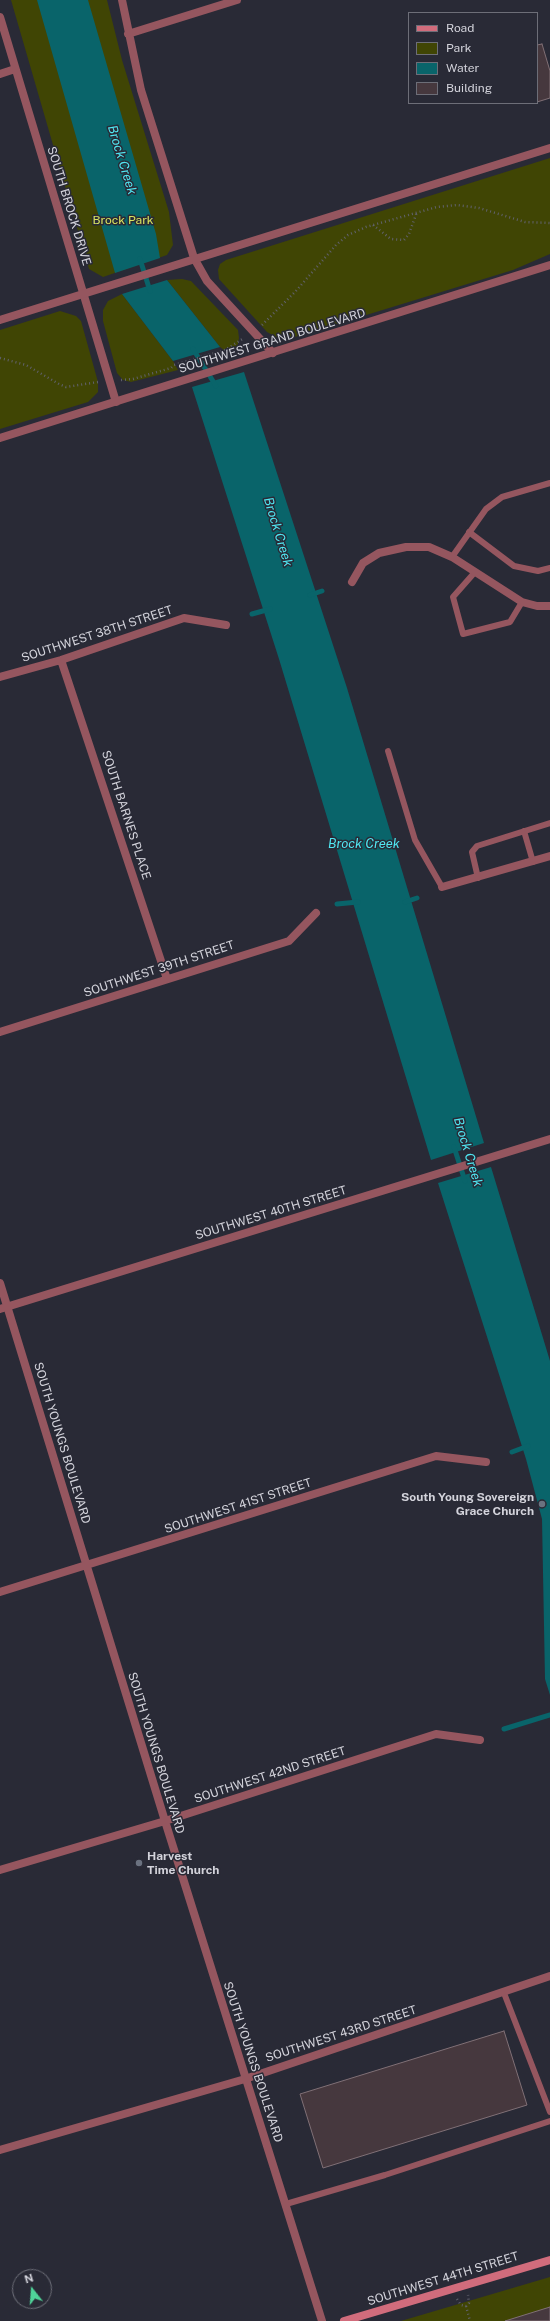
<!DOCTYPE html>
<style>
body{margin:0}
#map{position:relative;width:550px;height:2321px;overflow:hidden;background:#292a36;font-family:"Public Sans",sans-serif}
canvas{display:block}
.legend{position:absolute;left:408px;top:12px;width:130px;height:92px;box-sizing:border-box;background:#292a36;border:1px solid #6d6e78;margin:0;padding:5px 7px;list-style:none;font-size:12px;color:#d3d3db}
.legend li{display:flex;align-items:center;gap:8px;height:20px}
.legend b{width:20px;border:1px solid #6d6e78}
.north{position:absolute;left:12px;top:2269px;width:40px;height:40px;box-sizing:border-box;background:#292a36;border:1px solid #6d6e78;border-radius:50%;rotate:343deg;font-size:11px;font-weight:700;line-height:16px;text-align:center;color:#d3d3db}
.north::after{content:'';display:block;margin:auto;width:14px;height:18px;background:#4fd399;clip-path:polygon(50% 0,100% 100%,50% 72%,0 100%)}
</style>
<div id="map">
<canvas width="550" height="2321"></canvas>
<ul class="legend">
<li><b style="height:5px;background:#d16c7c"></b>Road</li>
<li><b style="height:11px;background:#404504"></b>Park</li>
<li><b style="height:11px;background:#09646a"></b>Water</li>
<li><b style="height:11px;background:#46383e"></b>Building</li>
</ul>
<div class="north">N</div>
</div>
<script>
const c = document.querySelector('canvas').getContext('2d');
c.lineJoin = 'round';
function fillPath(path, color) { c.fillStyle = color; c.fill(path, 'evenodd'); }
const poly = rows => new Path2D(rows.map(r => 'M' + r).join(''));
function trace(path, color, width, dash) { c.strokeStyle = color; c.lineWidth = width; c.lineCap = dash ? 'butt' : 'round'; c.setLineDash(dash || []); c.stroke(path); }
function write(font, color, halo, rows, align = 'center') {
  c.font = font + ' "Public Sans",sans-serif'; c.lineWidth = 3; c.setLineDash([]); c.textBaseline = 'middle'; c.strokeStyle = halo; c.fillStyle = color; for (const [text, x, y, turn = 0] of rows) {
    c.save(); c.translate(x, y); c.rotate((+turn || 0) * Math.PI / 180); c.textAlign = isNaN(turn) ? turn : align; if (halo) c.strokeText(text, 0, 0); c.fillText(text, 0, 0); c.restore();
  }
}
fillPath(poly([
 [11,0,107,0,122,60,169,212,173,245,167,255,103,277,89,269],
 [550,158,550,254,513,270,288,339,278,338,267,332,219,279,218,270,220,264,226,260],
 [182,279,191,281,238,330,239,338,237,349,228,353,220,347,167,280],
 [122,294,173,361,178,370,131,382,123,380,117,373,103,321,103,310,108,301],
 [60,311,76,316,81,321,98,382,98,392,88,402,0,429,0,330],
 [550,2277,550,2321,401,2321]
]), '#404504');
fillPath(poly([
 [37,0,88,0,156,234,160,258,115,273],
 [167,280,220,347,173,361,122,294],
 [244,372,347,688,484,1143,431,1160,279,659,192,387],
 [491,1167,550,1361,550,1695,545,1679,542,1519,526,1459,438,1183]
]), '#09646a');
trace(poly([
 [140,259,150,291],
 [193,349,216,386],
 [310,595,322,591],
 [252,614,270,609],
 [405,902,417,898],
 [337,904,358,902],
 [454,1147,465,1181],
 [512,1452,528,1446],
 [504,1729,550,1715]
]), '#09646a', 5);
const building = poly([
 [542,44,550,71,550,98,537,102,537,45,542,44],
 [504,2031,527,2105,323,2168,300,2094,504,2031],
 [550,2307,550,2321,505,2321,550,2307]
]);
fillPath(building, '#46383e');
trace(building, '#807076', 1);
trace(poly([
 [373,225,391,239,404,240,409,234,417,212],
 [262,325,295,292,336,245,348,235,366,227,437,207,457,205,479,208,525,222,550,223],
 [0,358,26,365,59,384,66,387,98,382],
 [121,380,133,379,171,368,174,365,225,350,244,338],
 [457,2299,461,2305,466,2306,469,2303,468,2295],
 [466,2306,470,2321]
]), '#61626c', 2.5, [1, 3]);
trace(poly([
 [469,532,514,566,538,571,550,568],
 [452,557,486,509,502,497,550,483],
 [475,572,453,597,463,634,510,622,522,602],
 [388,751,415,840,442,887],
 [524,831,533,862],
 [478,878,472,852,477,846,550,823],
 [504,1993,550,2112],
 [286,2204,385,2175,550,2121]
]), '#95565f', 6);
trace(poly([
 [122,0,141,90,194,258,207,281,273,353],
 [0,17,116,402],
 [128,34,237,0],
 [0,74,15,69],
 [352,582,363,563,379,553,406,547,429,547,452,557,522,602,537,606,550,606],
 [61,660,167,979],
 [0,677,61,660,184,618,226,625],
 [442,887,550,856],
 [0,1032,289,941,316,913],
 [0,1283,165,1821,322,2321],
 [0,1309,550,1139],
 [0,1592,436,1456,486,1462],
 [0,1870,165,1821,436,1734,480,1740],
 [0,2150,245,2079,550,1976]
]), '#95565f', 8);
trace(poly([
 [0,320,550,148],
 [0,438,550,265]
]), '#95565f', 8);
trace(poly([
 [344,2321,550,2260]
]), '#d16c7c', 8);
for (const [x, y, r, color] of [
 [542,1504,4,"#6b7280"],
 [139,1863,4,"#6b7280"]
]) { const dot = new Path2D(); dot.arc(x, y, r, 0, 2 * Math.PI); c.fillStyle = color; c.fill(dot); trace(dot, '#292a36', 1.5); }
write('12px', '#d3d3db', '#292a36', [
 ["SOUTH BROCK DRIVE",69,206,73],
 ["SOUTHWEST GRAND BOULEVARD",272,341,-17],
 ["SOUTHWEST 38TH STREET",97,634,-18],
 ["SOUTH BARNES PLACE",126,815,72],
 ["SOUTHWEST 39TH STREET",159,969,-18],
 ["SOUTHWEST 40TH STREET",271,1213,-17],
 ["SOUTH YOUNGS BOULEVARD",62,1443,73],
 ["SOUTHWEST 41ST STREET",238,1506,-18],
 ["SOUTH YOUNGS BOULEVARD",156,1753,73],
 ["SOUTHWEST 42ND STREET",270,1775,-18],
 ["SOUTHWEST 43RD STREET",341,2034,-18],
 ["SOUTH YOUNGS BOULEVARD",253,2062,72],
 ["SOUTHWEST 44TH STREET",443,2279,-17]
]);
write('12px', '#d9e560', '#292a36', [
 ["Brock Park",123,220]
]);
write('bold 12px', '#d3d3db', '#292a36', [
 ["South Young Sovereign",534,1497],
 ["Grace Church",534,1511],
 ["Harvest",147,1856,"left"],
 ["Time Church",147,1870,"left"]
], 'right');
write('italic 13px', '#50e7f2', '#292a36', [
 ["Brock Creek",122,160,73],
 ["Brock Creek",278,532,73],
 ["Brock Creek",364,844],
 ["Brock Creek",468,1152,73]
]);
</script>
